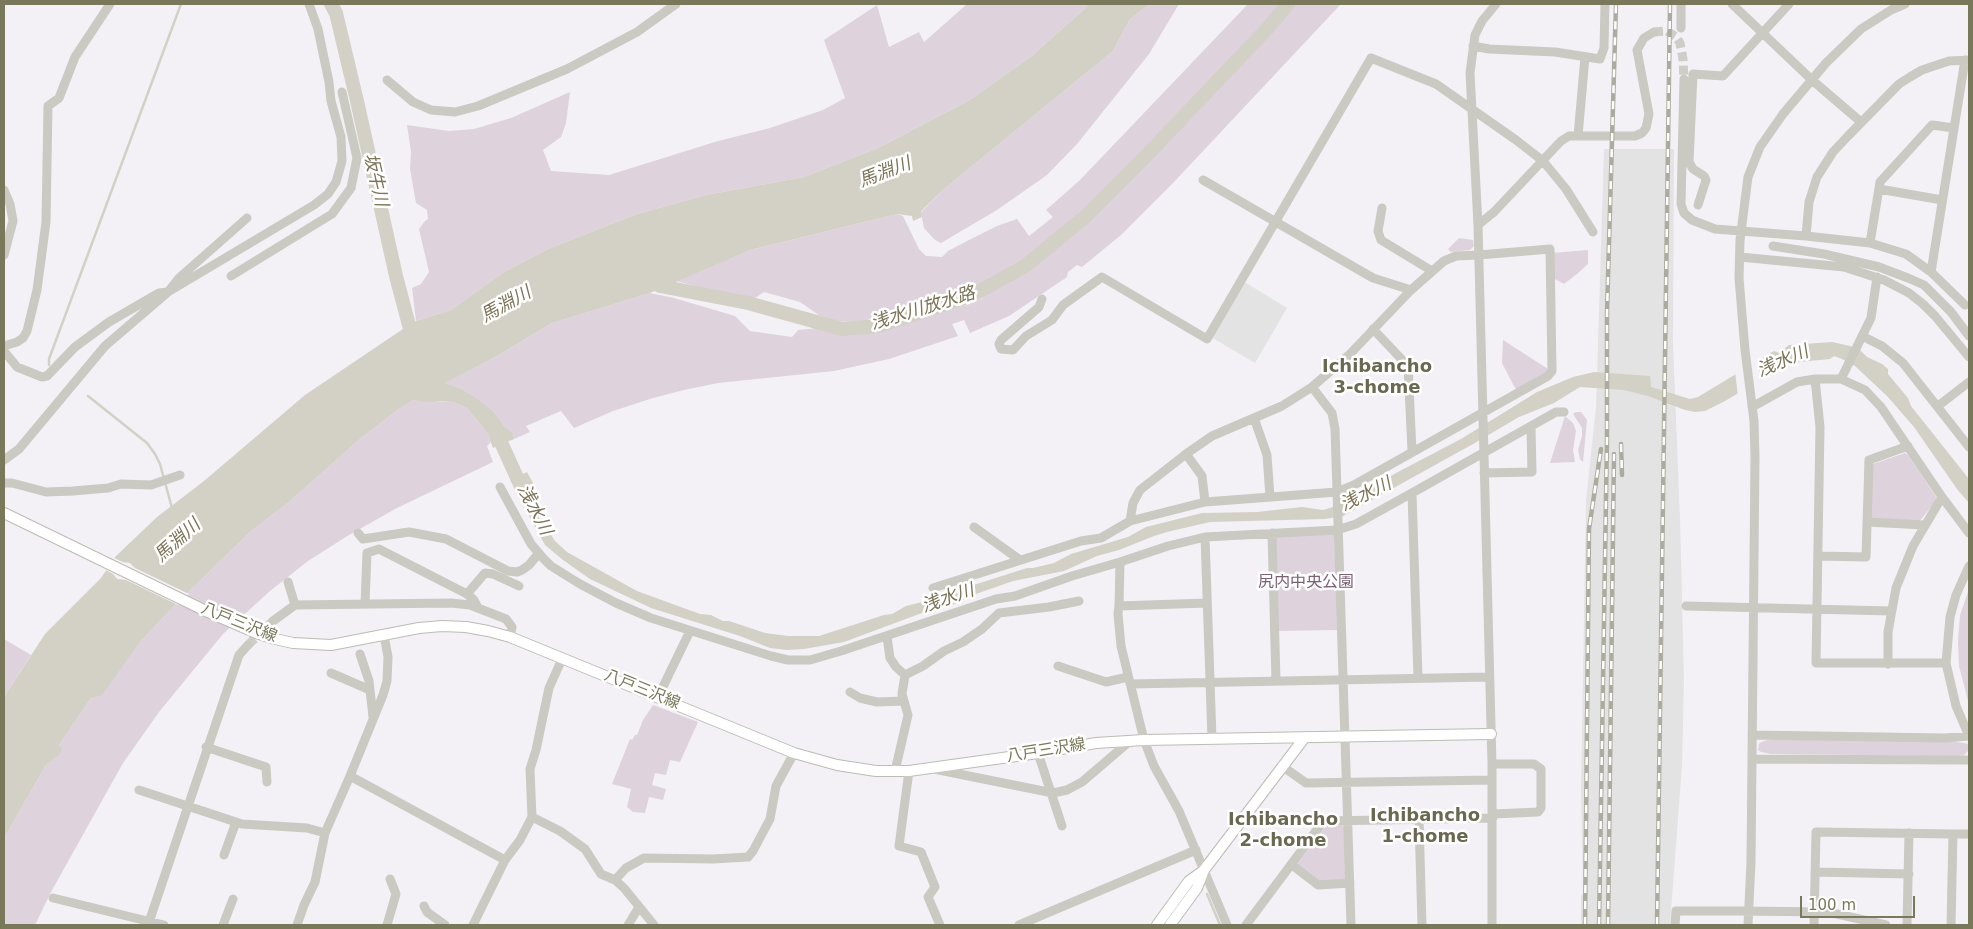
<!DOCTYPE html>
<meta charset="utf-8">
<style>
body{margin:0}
#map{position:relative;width:1973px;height:929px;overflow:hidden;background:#f3f1f6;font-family:"DejaVu Sans",sans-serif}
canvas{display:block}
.frame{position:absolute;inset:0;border:5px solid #79785a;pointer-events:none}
.scale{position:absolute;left:1800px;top:896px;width:115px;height:22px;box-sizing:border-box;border:2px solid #79785a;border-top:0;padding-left:6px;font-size:15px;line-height:18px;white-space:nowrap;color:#79785a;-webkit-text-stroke:4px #fff;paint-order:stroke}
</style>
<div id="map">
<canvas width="1973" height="929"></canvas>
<div class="frame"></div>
<div class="scale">100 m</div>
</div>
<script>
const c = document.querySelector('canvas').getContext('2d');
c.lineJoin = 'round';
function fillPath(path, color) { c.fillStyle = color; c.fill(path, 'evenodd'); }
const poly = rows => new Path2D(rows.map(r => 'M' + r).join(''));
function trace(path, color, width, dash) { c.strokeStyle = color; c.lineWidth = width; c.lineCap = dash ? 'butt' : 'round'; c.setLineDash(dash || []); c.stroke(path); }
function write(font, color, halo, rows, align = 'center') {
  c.font = font + ' "DejaVu Sans","Noto Sans JP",sans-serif'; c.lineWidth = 5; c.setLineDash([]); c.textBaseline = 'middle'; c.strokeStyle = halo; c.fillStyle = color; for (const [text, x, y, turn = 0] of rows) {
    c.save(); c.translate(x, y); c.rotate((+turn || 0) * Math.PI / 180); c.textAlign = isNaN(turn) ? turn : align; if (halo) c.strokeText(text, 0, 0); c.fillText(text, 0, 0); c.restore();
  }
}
fillPath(poly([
 [1604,149,1674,149,1673,343,1680,518,1684,680,1682,766,1670,925,1581,925,1581,896,1583,893,1581,789,1586,500,1596,407],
 [1243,281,1287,308,1255,363,1211,337]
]), '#e4e3e3');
fillPath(poly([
 [967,4,1090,4,1033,55,970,100,878,148,804,177,706,195,637,214,548,249,504,272,451,310,416,321,412,288,421,284,429,272,419,229,424,222,428,219,427,210,416,203,410,169,411,152,407,125,449,131,474,129,511,118,570,92,566,123,561,137,543,150,551,171,609,175,718,141,770,128,823,110,845,98,824,40,877,5,889,47,919,32,924,42],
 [1150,4,1179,4,1149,54,1077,144,1047,175,997,210,941,243,935,240,924,228,921,212,944,189,1113,51,1130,19],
 [1248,4,1341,4,1173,183,1121,235,1082,267,1077,265,1068,272,1067,277,1009,316,970,333,964,320,952,324,958,336,889,359,834,371,718,383,684,390,653,398,613,411,574,428,561,411,526,426,530,432,514,439,513,433,504,426,494,412,462,389,444,383,497,356,552,323,650,293,674,298,735,316,750,331,792,337,798,330,818,328,848,333,878,330,973,303,983,298,980,288,916,309,871,318,863,322,825,321,820,316,800,302,764,292,755,298,721,293,676,281,750,250,897,214,903,216,919,249,926,256,942,257,948,251,971,239,997,226,1017,219,1029,236,1053,217,1046,210,1080,180],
 [1459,238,1473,240,1474,246,1470,250,1451,252,1448,249],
 [1588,250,1588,264,1577,274,1564,284,1553,278,1552,253],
 [1503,340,1548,369,1547,372,1516,390,1502,363],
 [414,400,453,402,467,408,488,434,491,442,487,446,493,462,397,508,349,535,308,561,270,591,223,634,159,712,123,763,51,892,35,925,4,925,4,838,46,765,57,757,59,745,91,698,102,694,141,641,174,606,250,532,289,502,361,438,399,409],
 [1576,412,1581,412,1587,420,1583,462,1580,459,1578,450,1582,436,1582,428,1573,414],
 [1565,416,1573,423,1576,431,1573,450,1575,462,1550,463],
 [1905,453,1908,455,1936,497,1935,502,1919,522,1873,520,1870,517,1873,464],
 [1334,534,1338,630,1278,631,1275,536],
 [1969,589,1969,705,1959,666,1958,642,1960,615],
 [4,639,31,655,4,697],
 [653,705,698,722,680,762,670,760,666,775,655,773,652,785,666,789,663,800,649,797,645,813,633,812,627,807,631,789,612,784,630,739,632,740,635,735,637,735,643,720],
 [1771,739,1957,742,1969,744,1969,750,1964,755,1958,756,1771,754,1761,752,1758,750,1759,744,1761,742],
 [1342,825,1344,827,1346,879,1319,882,1298,867,1298,863,1324,828,1327,826]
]), '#ded2dc');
fillPath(poly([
 [1090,4,1150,4,1130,19,1113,51,944,189,921,211,922,217,913,221,912,216,897,214,750,250,650,293,552,323,497,356,445,383,462,389,477,399,494,412,504,426,513,433,514,439,493,448,488,434,467,408,453,402,440,401,427,402,414,400,399,409,361,438,289,502,250,532,174,606,141,641,102,695,91,698,59,745,62,750,57,757,46,765,4,838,4,697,45,634,101,578,115,557,157,517,204,481,305,395,403,329,416,321,451,310,504,272,548,249,637,214,706,195,804,177,878,148,970,100,1033,55],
 [1832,342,1850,346,1859,349,1867,357,1882,364,1888,369,1888,374,1908,398,1911,406,1969,479,1969,503,1957,489,1914,427,1887,396,1855,366,1842,359,1834,356,1830,359,1789,363,1725,401,1705,411,1695,412,1685,410,1648,396,1624,390,1580,387,1554,403,1519,417,1473,444,1343,516,1325,519,1210,522,1167,532,1154,536,1119,550,1097,556,1064,571,1013,581,973,595,955,604,930,610,844,642,804,649,787,650,770,648,740,636,651,608,590,579,563,560,545,545,520,499,516,488,510,480,527,472,534,485,533,495,539,518,542,521,555,541,567,552,637,591,700,614,711,615,723,621,729,621,765,633,788,636,819,636,884,615,892,614,906,606,938,598,954,590,961,589,1027,568,1033,568,1054,563,1071,554,1128,537,1146,527,1202,513,1257,512,1302,507,1323,510,1330,508,1361,494,1396,473,1461,439,1537,392,1573,377,1594,372,1650,376,1651,387,1690,399,1698,397,1774,351,1779,353,1789,345]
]), '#d3d0c6');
fillPath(poly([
 [1758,358,1761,382,1738,397,1735,371],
 [112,557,123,562,130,563,135,568,189,594,178,605,126,580,117,579,113,574,104,569]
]), '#f3f1f6');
trace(poly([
 [49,365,49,359,181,4],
 [88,396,147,443,155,454,160,464,172,508],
 [1207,894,1220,925]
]), '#d3d0c6', 2.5);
trace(poly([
 [331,4,336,13,357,101,396,276,414,344],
 [648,278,660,286,748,303,842,329,878,326,973,295,1025,266,1085,217,1145,157,1265,31,1288,4],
 [494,427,524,493]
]), '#d3d0c6', 14);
trace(poly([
 [1654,32,1667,31,1676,37,1680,43,1683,59,1684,79],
 [248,645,273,621]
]), '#cecdc7', 9, [9, 4.5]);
const major = poly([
 [4,513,208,612,256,633,275,639,293,643,331,645,419,628,442,626,466,627,488,631,510,637,794,753,837,765,876,771,909,771,1038,753,1096,743,1144,740,1491,734],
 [1157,925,1189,881,1203,871],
 [1170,925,1197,888,1204,870,1305,737]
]);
trace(major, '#bcbcb3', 12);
trace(poly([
 [1681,4,1681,28],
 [1732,4,1812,80,1861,122],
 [1473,46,1489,49,1555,52,1600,59,1604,48,1605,4],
 [1965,60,1931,272,1965,305],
 [1684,79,1681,204,1684,213,1692,220,1715,229,1806,236,1870,243,1906,254,1931,272],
 [387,80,413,102,431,110,455,112,478,106,567,69,637,32,676,4],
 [1578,136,1585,57],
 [1203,180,1373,278,1411,290],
 [1879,189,1942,200],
 [4,190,10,204,13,221,4,255],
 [1698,205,1706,180,1704,176,1693,169,1689,162,1693,74,1723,76,1789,4],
 [1382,208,1378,231,1381,240,1432,271],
 [1478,225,1494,212,1561,141,1569,136,1635,136,1642,133,1646,128,1649,114,1637,50,1644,38,1654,32],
 [1806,236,1809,202,1817,177,1833,152,1848,136,1899,84,1910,77,1922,70,1949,61,1969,60],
 [1870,243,1880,182,1932,125,1954,128],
 [1773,246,1824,254,1879,267,1908,278,1924,285,1951,312,1969,336],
 [1740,257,1844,267,1884,280,1909,293,1923,304,1935,316,1969,357],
 [231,276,332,214,351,188,357,158,342,92],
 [1042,299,1039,307,1001,340,999,344,1001,349,1013,350,1026,336,1052,320,1063,305,1102,277,1207,339,1371,58,1436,84,1516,140,1543,161,1566,189,1593,232],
 [1373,329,1408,366,1412,451],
 [1862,336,1882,346,1903,363,1969,447],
 [4,346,17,342,23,338,27,331,37,290,46,222,48,106,59,98,75,57,110,4],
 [4,351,17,367,42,377,47,376,75,347,109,322,159,293,168,292,179,278,247,218],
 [1815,379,1820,427,1816,663,1946,663],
 [1841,379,1871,318,1877,277],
 [1312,387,1332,413,1335,429,1351,925],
 [1938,406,1969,382],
 [1752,407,1797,382,1815,379,1841,379,1865,390,1881,407,1942,497,1969,533],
 [1254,418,1267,455,1270,497],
 [1186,454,1202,476,1205,502],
 [4,460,19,449,105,346,168,292,314,205,328,194,336,182,342,161,341,137,331,101,329,82,318,29,309,4],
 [1484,473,1532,472,1531,427],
 [4,483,12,483,46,492,73,491,108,488,121,484,151,485,180,475],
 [500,487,531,544,543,558,551,566,580,584,616,603,651,618,771,656,788,660,810,660,841,651,996,599,1015,596,1072,576,1120,562,1168,546,1205,537,1337,530,1356,524,1412,493,1418,678],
 [1412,493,1556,412,1564,412],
 [1867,522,1924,525],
 [974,527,1020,560],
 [358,533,363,539,409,532,446,539,508,571,517,572,522,570,529,565,539,553],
 [1272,533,1276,681],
 [1205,537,1212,738],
 [1819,556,1866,557,1869,460,1908,446],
 [1120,562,1119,606,1118,614,1121,646,1144,740,1154,766,1179,811,1227,925],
 [288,582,295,605],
 [933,588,1081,541,1101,538,1130,521,1205,502,1337,492,1354,485,1548,376,1552,371,1550,249,1479,255,1456,256,1444,261,1411,290,1349,355,1312,387,1282,406,1212,436,1186,454,1140,490,1133,503,1130,521],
 [467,594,485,573,493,574,519,586],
 [365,604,367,553,379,549,467,594,474,600,478,608],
 [1119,606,1207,603],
 [1686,606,1891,611],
 [273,621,295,605,451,603,470,605,506,619,512,627,510,637],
 [887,637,890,658,896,667,905,675,902,694,908,715,895,771],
 [360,654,369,681,373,717],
 [1888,664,1888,632,1896,588,1913,546,1942,497],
 [1058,666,1106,682,1128,677],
 [331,673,370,690],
 [905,675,923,666,944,651,963,642,982,629,999,613,1049,607,1079,601],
 [1130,684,1489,677],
 [850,692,860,698,877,702,904,701],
 [658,697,690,631],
 [1752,735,1945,738,1969,736,1956,706,1946,663,1950,617,1956,595,1969,566],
 [206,747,266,767,267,782],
 [1038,753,1062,826],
 [1752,759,1969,760],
 [1492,764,1534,764,1541,769,1541,808,1538,812,1493,814],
 [1282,766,1306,783,1492,780],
 [934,769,1053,793,1067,790,1082,782,1130,741],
 [909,771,899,846,921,852,935,887,928,897,940,925],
 [350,776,505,860],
 [139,790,242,824,307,828,325,833],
 [532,817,560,831,585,849,601,874,615,880,624,888,654,925],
 [1419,820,1422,925],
 [224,855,236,822],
 [1292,865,1318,885,1350,883],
 [1815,872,1909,874],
 [615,880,626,868,644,858,713,859,748,857,753,851,770,819,776,786,794,753],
 [53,898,164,925],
 [424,906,427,912,445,925],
 [148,925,239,655,248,645],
 [223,925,233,899],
 [297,925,304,905,315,882,325,833,350,776,383,695,387,681,388,657,384,635],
 [387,925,396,894,390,879],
 [473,925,505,860,520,840,532,817,530,769,536,750,549,688,562,659],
 [628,925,639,907],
 [1019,925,1196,850],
 [1246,925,1322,823,1326,821,1493,818],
 [1492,925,1492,764,1478,225,1470,73,1475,35,1482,21,1496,4],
 [1675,925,1676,911,1738,911,1828,912,1886,925],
 [1748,925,1751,862,1755,457,1754,421,1745,350,1739,278,1740,240,1748,177,1760,147,1783,114,1826,63,1861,29,1891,10,1905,4],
 [1814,925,1816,832,1953,834],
 [1907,925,1909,833],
 [1951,925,1953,834,1969,834]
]), '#cac9c2', 9);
trace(major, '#fff', 10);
const rail = poly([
 [1621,444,1622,475],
 [1585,925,1589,529,1601,449],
 [1599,925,1607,438,1607,312,1616,4],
 [1608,925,1614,454],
 [1657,925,1670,4]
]);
trace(rail, '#acac9e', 4.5);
trace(rail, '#fff', 2.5, [8]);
write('16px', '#7c6174', '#fff', [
 ["尻内中央公園",1306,583]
]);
write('16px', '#79785a', '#fff', [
 ["八戸三沢線",239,623,22],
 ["八戸三沢線",642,690,22],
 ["八戸三沢線",1046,751,-9]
]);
write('italic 18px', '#7c7358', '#fff', [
 ["馬淵川",885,173,-21],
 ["坂牛川",375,180,77],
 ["馬淵川",506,305,-29],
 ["浅水川放水路",923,309,-17],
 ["浅水川",1783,362,-23],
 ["浅水川",1366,495,-26],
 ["浅水川",534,510,63],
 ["馬淵川",178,541,-42],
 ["浅水川",948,599,-19]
]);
write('bold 18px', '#6a6850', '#fff', [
 ["Ichibancho",1377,367],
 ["3-chome",1377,388],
 ["Ichibancho",1425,816],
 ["1-chome",1425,837],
 ["Ichibancho",1283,820],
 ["2-chome",1283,841]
]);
</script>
